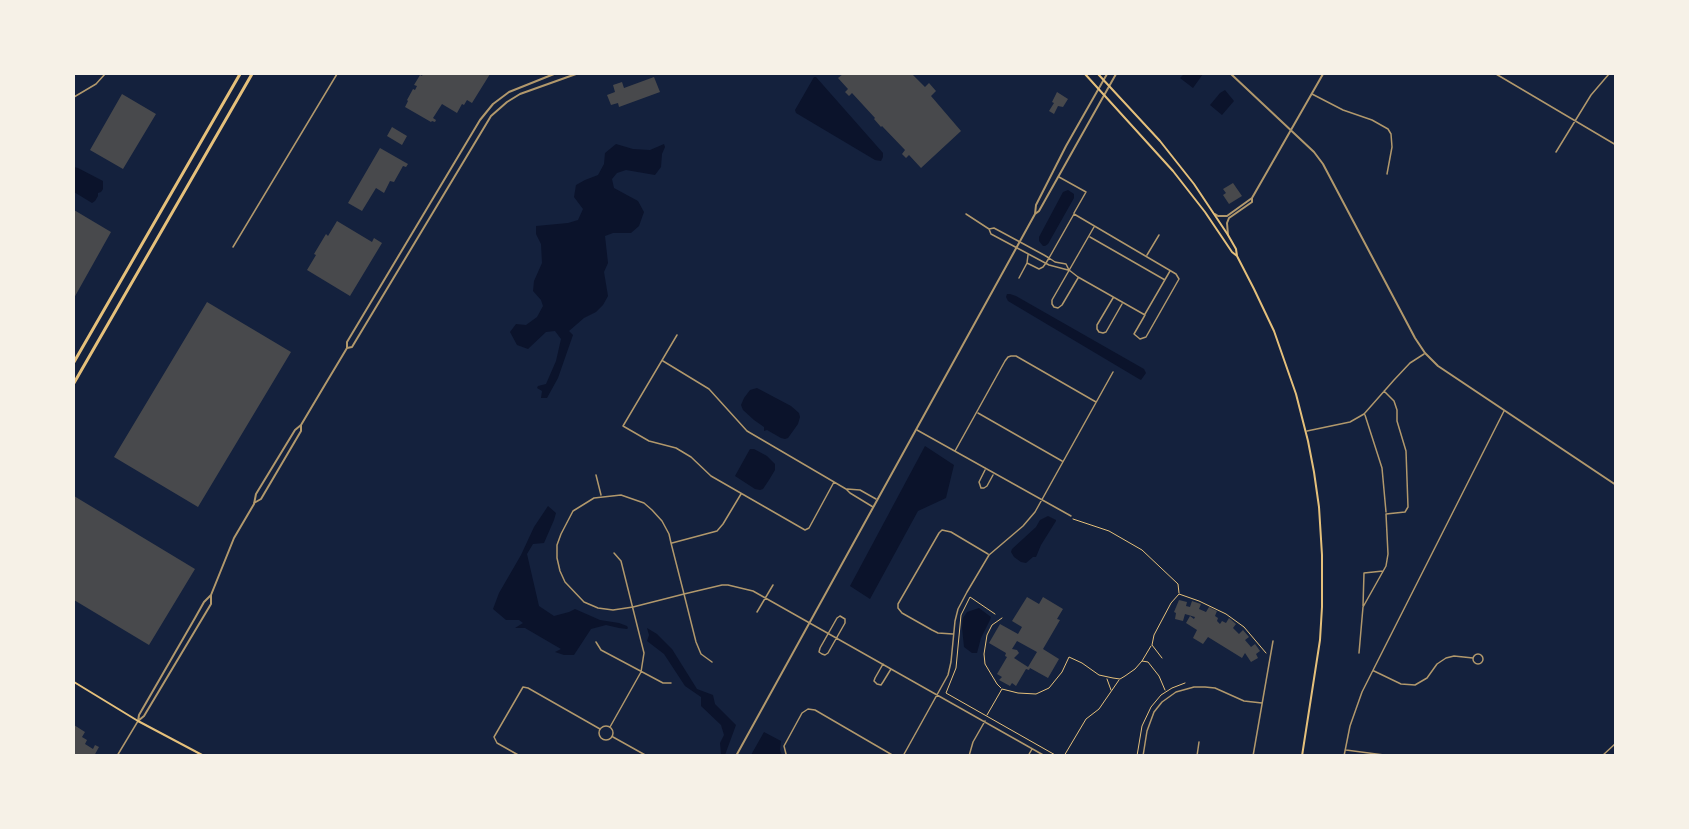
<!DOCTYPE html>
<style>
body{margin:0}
#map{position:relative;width:1689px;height:829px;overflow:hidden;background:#14213d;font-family:"DejaVu Sans",sans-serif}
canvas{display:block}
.frame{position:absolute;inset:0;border:75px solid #f6f1e7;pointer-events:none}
</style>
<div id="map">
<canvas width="1689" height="829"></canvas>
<div class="frame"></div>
</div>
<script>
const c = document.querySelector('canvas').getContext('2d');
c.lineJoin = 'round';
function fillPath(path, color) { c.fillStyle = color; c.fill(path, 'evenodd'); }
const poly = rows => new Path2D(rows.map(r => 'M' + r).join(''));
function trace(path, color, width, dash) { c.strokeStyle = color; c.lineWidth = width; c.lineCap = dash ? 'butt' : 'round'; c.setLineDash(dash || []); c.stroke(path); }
fillPath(poly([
 [1184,74,1203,74,1193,88,1180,78],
 [814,77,816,77,883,153,883,157,881,161,875,160,796,113,795,110],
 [1225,90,1234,101,1222,115,1210,105,1220,93],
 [616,144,633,149,650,150,664,144,665,147,662,154,661,167,655,175,626,170,617,173,612,179,614,188,638,201,644,212,639,226,631,233,613,233,605,236,608,263,604,272,608,296,603,305,596,312,584,318,569,331,573,335,558,378,547,398,541,398,542,391,537,388,538,386,546,384,556,361,561,339,555,331,546,332,528,349,517,345,510,332,516,324,526,325,537,317,543,306,541,300,533,291,534,281,542,263,541,244,536,234,536,226,568,223,578,220,583,209,574,197,576,185,585,180,598,175,604,164,605,153],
 [74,167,78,168,103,181,103,189,101,192,98,193,98,196,95,201,92,203,74,192],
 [1068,190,1074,194,1074,198,1048,244,1045,246,1043,246,1039,241,1039,237,1063,192],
 [1007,294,1010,294,1016,296,1144,369,1146,373,1141,380,1139,379,1008,301,1006,297],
 [757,388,791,406,799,413,800,417,798,424,788,438,785,439,781,438,767,430,764,431,764,427,754,420,743,410,741,405,744,398,750,390],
 [925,446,954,465,946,498,918,511,870,599,850,586],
 [750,449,754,449,767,456,775,464,775,470,769,480,763,489,760,490,755,489,735,476],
 [548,506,556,513,554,520,544,543,533,544,527,554,539,606,554,616,569,612,575,609,600,620,619,623,627,626,628,628,627,629,619,628,606,625,591,629,574,655,564,655,555,652,561,649,525,628,515,628,523,623,519,620,506,620,493,609,499,593,521,555,534,527],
 [1048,516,1056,520,1056,521,1041,545,1036,557,1033,557,1026,563,1021,562,1014,557,1011,552,1012,549,1036,527,1040,520],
 [979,608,991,617,990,620,981,638,977,653,972,653,964,647,962,628,963,618,967,612],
 [647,628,657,634,672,649,697,689,713,695,715,704,736,725,725,755,721,754,720,743,724,735,721,725,701,706,701,697,685,686,664,654,647,641,649,635],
 [764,732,781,741,780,750,782,755,751,755]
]), '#0b132b');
fillPath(poly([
 [423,74,490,74,472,103,467,100,464,105,462,104,457,113,442,104,433,118,436,120,435,122,432,121,431,122,405,107,408,101,407,100,413,89,415,90,417,86,414,85,420,75,422,76],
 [843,74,912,74,925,87,929,83,936,91,931,96,961,131,921,168,909,155,906,158,902,154,905,150,882,126,881,127,874,119,875,118,852,93,849,96,845,92,848,89,838,78],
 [654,77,660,92,619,107,618,103,611,105,607,95,615,92,613,85,622,82,624,88],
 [1057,92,1068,99,1063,107,1058,106,1054,114,1049,111,1054,103,1052,102],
 [122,94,156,114,123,169,90,150],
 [392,127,407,136,402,145,387,136],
 [380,148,408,164,406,167,403,166,394,182,390,181,384,193,376,188,362,211,348,203],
 [1233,183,1242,196,1229,204,1223,195,1226,193,1223,189],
 [74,210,111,232,74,298],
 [337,221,372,242,374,238,382,243,350,296,307,270,316,255,314,254,326,234,328,236],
 [207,302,291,352,198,507,114,457],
 [74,496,195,569,149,645,74,600],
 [1027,597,1039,604,1043,597,1063,609,1057,619,1060,620,1043,649,1059,659,1048,678,1030,668,1029,670,1026,669,1016,686,1012,683,1010,686,999,680,1002,677,997,674,1007,657,1005,656,1006,653,989,643,1000,624,1018,634,1022,627,1012,621],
 [1017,641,1037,652,1028,667,1014,658,1019,653,1017,650,1012,649],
 [1179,600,1187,602,1186,606,1190,607,1192,601,1201,604,1199,609,1206,612,1209,607,1217,611,1215,616,1218,618,1217,621,1220,624,1222,621,1226,623,1229,618,1236,624,1233,628,1239,634,1243,630,1249,637,1245,640,1251,647,1255,644,1260,651,1256,654,1258,658,1251,662,1245,653,1242,658,1208,637,1203,644,1193,638,1197,630,1186,623,1190,616,1194,619,1195,617,1185,614,1183,621,1175,619,1176,613,1174,612],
 [74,725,85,732,82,737,87,740,85,744,93,749,95,745,99,747,94,756,74,756]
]), '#48494c');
trace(poly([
 [1073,519,1109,531,1142,550,1178,584,1179,593],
 [995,614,970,597,961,615,956,668,946,693,1057,756],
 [1151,646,1142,661,1148,662,1159,676,1165,690],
 [1162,658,1152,645,1154,635,1171,603,1179,594,1199,601,1226,614,1244,627,1266,653],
 [1107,679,1111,690],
 [1001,688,997,684,985,664,984,654,987,635,992,625,1002,618],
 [987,715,1002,689,1018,693,1036,694,1049,688,1062,672,1069,657,1082,663,1099,675,1113,678,1120,679,1125,676,1135,669,1142,661],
 [1064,756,1086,719,1099,709,1119,680],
 [1137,756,1142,726,1151,707,1161,695,1172,688,1185,683]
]), '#e5c07b', 1);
trace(poly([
 [1496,74,1616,145],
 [1312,94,1343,110,1372,120,1388,129,1391,134,1392,147,1387,174],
 [74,97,96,84,105,74],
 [1556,152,1591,95,1609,74],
 [1059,177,1086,192,1074,213],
 [966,214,989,229,991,234,1049,265,1068,270],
 [989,229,994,228,1020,242,1044,255,1049,258,1055,262,1066,264,1069,270,1078,277,1145,315,1134,334,1140,339,1146,337,1179,279,1176,274,1074,214,1049,258,1046,263,1043,267,1039,269,1027,263],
 [1090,237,1165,280],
 [233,247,337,74],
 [1147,255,1159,235],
 [1019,278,1027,263,1028,255],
 [1078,278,1062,305,1058,308,1054,307,1052,304,1052,300,1094,227],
 [1113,298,1097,325,1097,329,1099,332,1103,333,1106,332,1122,304],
 [1145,314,1170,271],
 [677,335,623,426,649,441,676,448,691,457,711,476,805,530,809,528,834,482],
 [663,361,709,389,747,431,846,489,850,493,873,507],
 [978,413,1062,461],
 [1365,415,1382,468,1386,512],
 [917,430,1071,516],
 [1307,431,1350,422,1364,414,1394,380,1410,363,1424,354],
 [955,451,1005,361,1008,357,1011,356,1016,356,1096,402],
 [985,470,979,482,981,488,984,488,987,486,993,475],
 [596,475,601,495],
 [847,489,860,490,876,499],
 [672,543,717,531,723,524,741,494],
 [1363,606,1364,573,1383,571],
 [757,612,773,585],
 [840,616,845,619,845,623,828,653,825,655,822,654,819,652,820,648,837,618,840,616],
 [953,634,938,633,932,630,902,613,898,608,898,604,939,533,942,530,951,532,988,554],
 [596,642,601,650,663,683,671,683],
 [1359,653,1363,607,1386,566,1388,554,1386,514,1405,512,1408,507,1406,451,1397,421,1397,410,1394,401,1384,391],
 '1473 659a5 5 0 1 1 10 0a5 5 0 1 1-10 0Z',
 [712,662,701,654,696,642,684,594,671,543,669,534,662,521,652,510,644,503,621,495,594,498,573,511,561,534,557,545,557,558,560,571,565,582,584,602,598,608,613,610,633,607,684,594,722,585,728,585,753,591,1045,756],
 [883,664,875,678,874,681,877,684,881,685,883,682,891,669],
 [1374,671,1401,684,1415,685,1427,678,1437,664,1446,658,1454,656,1473,658],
 '599 733a7 7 0 1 1 14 0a7 7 0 1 1-14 0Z',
 [610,727,641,672,644,653,621,561,614,553],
 [613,737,647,756],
 [1346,750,1384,755],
 [117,756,138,721],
 [520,756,497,743,494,737,523,687,528,688,600,729],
 [788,756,786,754,784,746,802,713,808,709,815,710,894,756],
 [903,756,948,675,951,662,955,621,958,609,967,592,989,555,1023,526,1035,512,1113,372],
 [969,756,973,742,985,721],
 [1028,756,1032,749],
 [1143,756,1147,731,1154,712,1162,702,1176,692,1194,687,1205,687,1215,688,1244,701,1262,703],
 [1197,756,1199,742],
 [1253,756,1273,641],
 [1344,756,1350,726,1362,692,1504,411],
 [1602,756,1616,743]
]), '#b1986c', 1.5);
trace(poly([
 [1231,74,1314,152,1323,164,1415,338,1425,353,1438,366,1616,485],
 [1035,214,1036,205,1066,146,1107,74],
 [1215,214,1218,216,1227,216,1252,198],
 [1228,235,1227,223,1229,218,1252,202,1252,198,1323,74],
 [347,348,352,347,491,116,507,102,520,94,576,74],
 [254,503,261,499,301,431,301,425],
 [138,721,144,716,208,609,211,604,211,595,234,538,254,504,256,494,295,430,301,425,326,383,347,348,347,342,480,120,493,104,509,92,554,74],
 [138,721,139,715,195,618,204,602,211,595],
 [736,756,1035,214,1039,211,1116,74]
]), '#b1986c', 2);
trace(poly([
 [74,682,138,721,204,756]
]), '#e5c07b', 2);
trace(poly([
 [1085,74,1173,171,1205,212,1232,252,1237,256,1254,289,1274,331,1296,394,1308,441,1314,472,1319,507,1322,555,1322,607,1320,640,1302,756],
 [1098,74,1160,141,1194,184,1228,235,1236,249,1237,256]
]), '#e5c07b', 2);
trace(poly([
 [74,362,240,74],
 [74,383,252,74]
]), '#e5c07b', 3);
</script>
